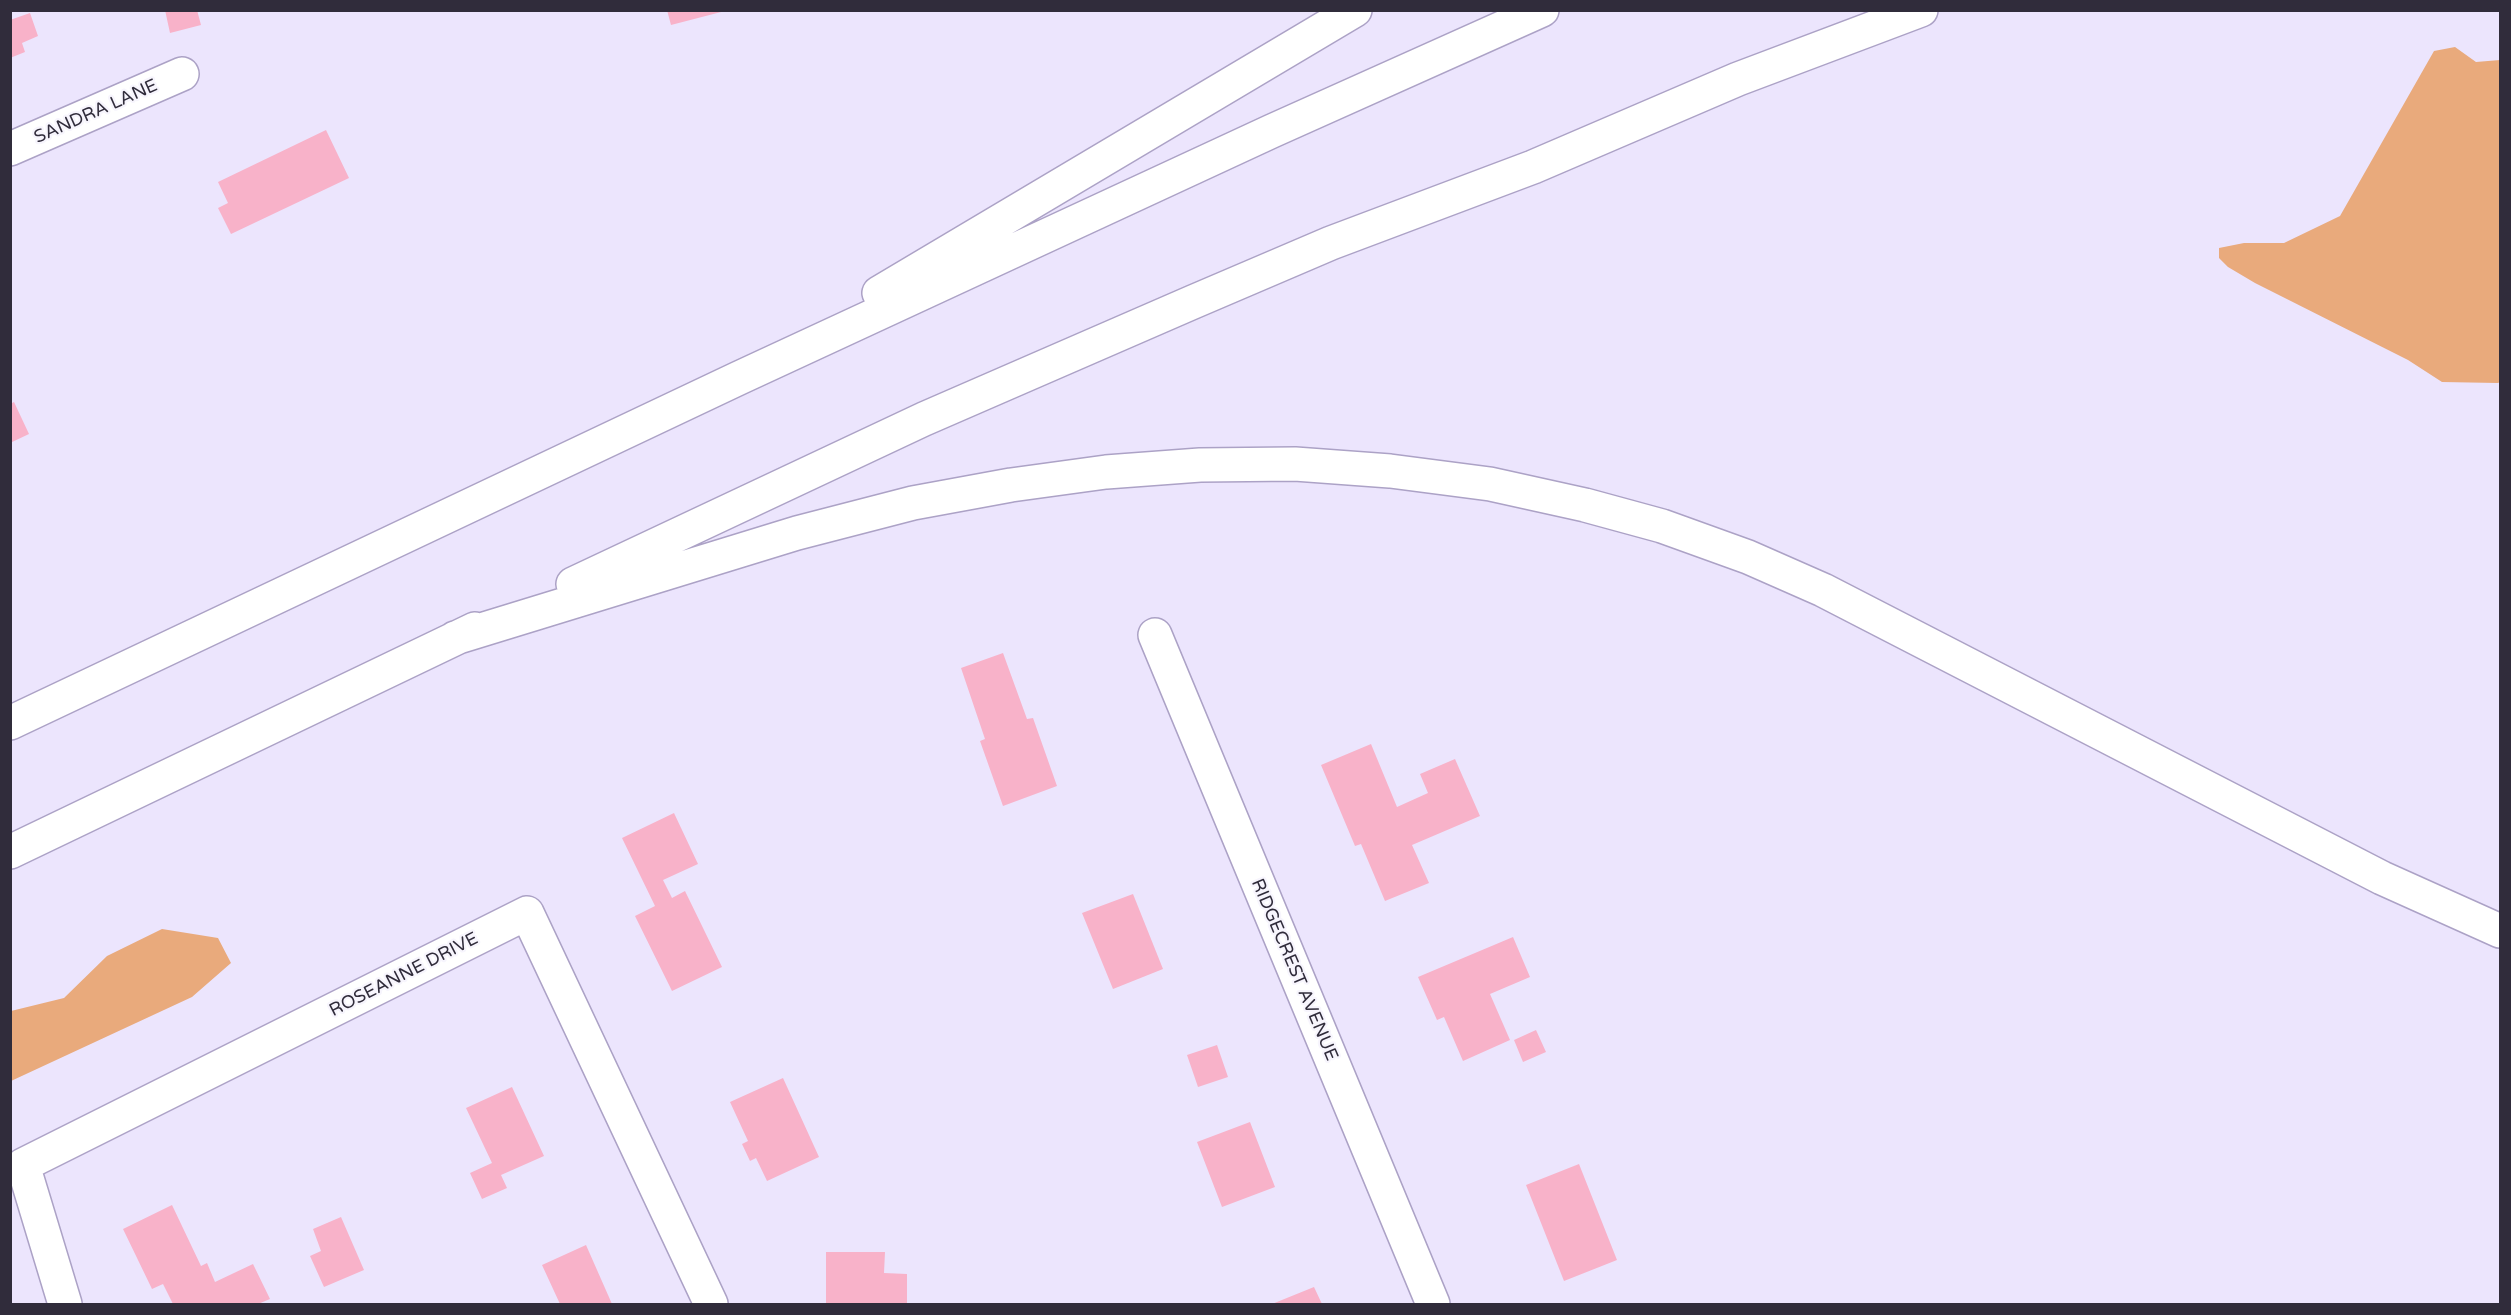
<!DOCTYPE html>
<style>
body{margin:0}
#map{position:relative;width:2511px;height:1315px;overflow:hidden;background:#ece5fd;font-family:"Varela Round",sans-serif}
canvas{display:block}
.frame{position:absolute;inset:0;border:12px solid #302c3b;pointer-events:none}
</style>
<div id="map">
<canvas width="2511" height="1315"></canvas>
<div class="frame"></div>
</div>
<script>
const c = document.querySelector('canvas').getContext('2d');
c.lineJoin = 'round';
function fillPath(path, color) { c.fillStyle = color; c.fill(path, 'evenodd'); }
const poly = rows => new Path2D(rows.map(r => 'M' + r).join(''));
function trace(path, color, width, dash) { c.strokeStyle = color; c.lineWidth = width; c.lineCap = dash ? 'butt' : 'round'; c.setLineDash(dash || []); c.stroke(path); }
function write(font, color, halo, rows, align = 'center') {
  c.font = font + ' "Varela Round",sans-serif'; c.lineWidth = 4.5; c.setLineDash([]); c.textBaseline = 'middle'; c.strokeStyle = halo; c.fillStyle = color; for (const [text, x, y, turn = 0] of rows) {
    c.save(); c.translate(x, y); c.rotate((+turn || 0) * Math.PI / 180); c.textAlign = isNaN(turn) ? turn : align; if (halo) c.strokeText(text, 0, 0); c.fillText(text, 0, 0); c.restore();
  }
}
fillPath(poly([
 [2455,47,2476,62,2500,60,2500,382,2498,383,2442,382,2408,360,2255,283,2228,267,2219,258,2219,248,2244,243,2284,243,2340,216,2434,51],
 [162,929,218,938,231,963,192,997,11,1081,11,1011,64,998,107,956]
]), '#e9aa7c');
fillPath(poly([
 [165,10,197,10,201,25,170,33],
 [667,10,724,10,725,11,671,25],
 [30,13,38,36,22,43,25,52,10,58,10,20],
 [326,130,349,178,231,234,218,208,228,203,218,182],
 [14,402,29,434,10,443,10,404],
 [1003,653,1027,719,1033,718,1057,786,1003,806,980,741,985,739,961,668],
 [1371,744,1397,807,1428,793,1420,774,1455,759,1480,816,1412,845,1429,883,1385,901,1361,844,1355,846,1321,765],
 [674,813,698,864,663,880,672,898,685,891,722,967,672,991,635,916,655,906,622,838],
 [1133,894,1163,969,1113,989,1082,913],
 [1513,937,1530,977,1490,994,1510,1040,1463,1061,1444,1017,1437,1020,1418,977],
 [1536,1030,1546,1052,1523,1062,1514,1040],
 [1217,1045,1228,1077,1198,1087,1187,1055],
 [783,1078,819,1157,767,1181,756,1158,750,1161,742,1144,748,1141,730,1102],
 [512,1087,544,1156,501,1175,507,1188,482,1199,470,1173,492,1163,466,1108],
 [1250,1122,1275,1187,1222,1207,1197,1142],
 [1579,1164,1617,1260,1564,1281,1526,1185],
 [172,1205,201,1266,207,1263,215,1282,253,1264,270,1299,258,1304,173,1304,163,1284,152,1289,123,1229],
 [341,1217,364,1270,324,1287,310,1256,321,1251,313,1229],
 [586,1245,612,1304,560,1304,542,1265],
 [826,1252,885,1252,884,1273,907,1274,907,1304,826,1303],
 [1314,1287,1322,1304,1272,1304]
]), '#f8b2c9');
const street = poly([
 [10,149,182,74],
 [1155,635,1433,1304],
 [65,1304,23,1165,527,913,711,1304]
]);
const highway = poly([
 [879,293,1355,10],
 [573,584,924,419,1193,302,1331,243,1533,167,1738,79,1921,10],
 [455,638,797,533,913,503,1011,485,1106,472,1200,465,1295,464,1390,471,1490,484,1585,505,1662,526,1748,557,1823,590,2382,878,2500,931],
 [10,723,739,378,1272,131,1542,10],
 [10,852,475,629]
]);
trace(street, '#aca2c6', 36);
trace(highway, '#aca2c6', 36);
trace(street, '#fff', 33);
trace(highway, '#fff', 33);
write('18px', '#302c3b', '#f7f5fd', [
 ["SANDRA LANE",96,112,-24],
 ["RIDGECREST AVENUE",1294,970,67],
 ["ROSEANNE DRIVE",404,975,-27]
]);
</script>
